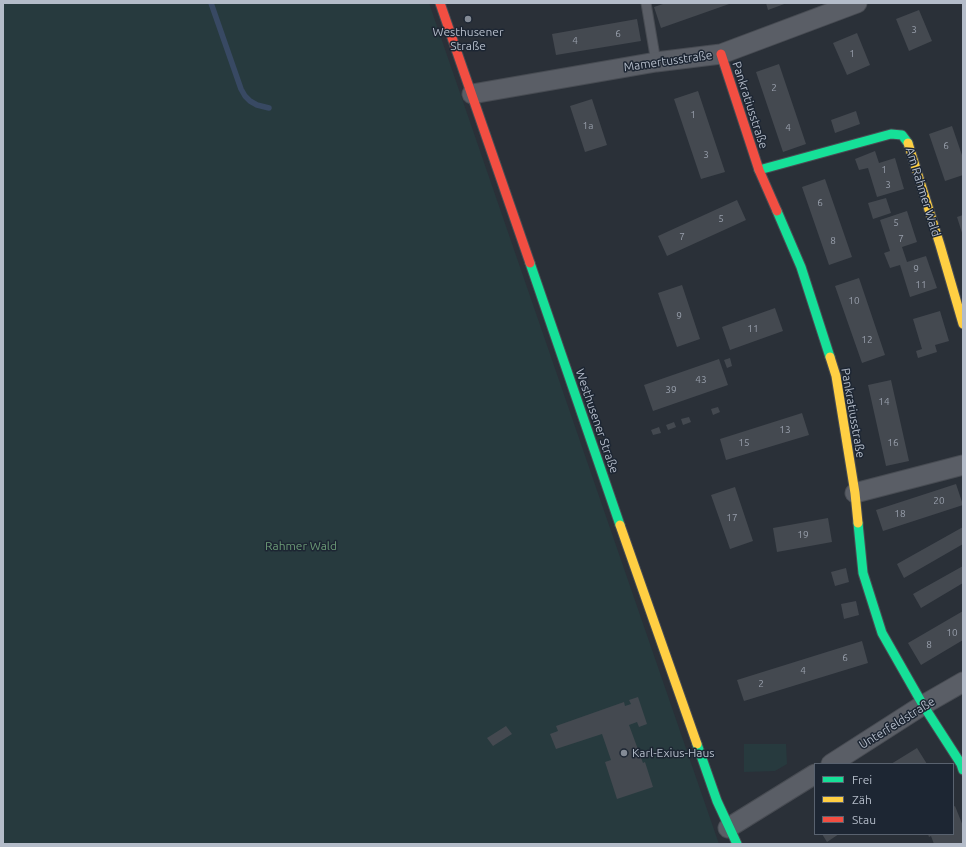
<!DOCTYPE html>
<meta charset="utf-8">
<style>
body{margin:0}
#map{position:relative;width:966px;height:847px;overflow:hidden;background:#2a3038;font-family:Ubuntu,sans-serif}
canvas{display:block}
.frame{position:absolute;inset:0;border:4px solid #b4bcc9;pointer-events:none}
.legend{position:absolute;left:814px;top:763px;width:140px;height:72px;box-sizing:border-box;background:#1d2633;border:1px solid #59626f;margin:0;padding:5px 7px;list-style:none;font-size:12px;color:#b4bcc9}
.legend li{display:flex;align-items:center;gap:8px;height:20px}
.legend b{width:20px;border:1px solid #59626f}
</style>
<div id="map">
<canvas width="966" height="847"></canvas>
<div class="frame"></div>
<ul class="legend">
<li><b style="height:5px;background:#16e098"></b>Frei</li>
<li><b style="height:5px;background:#ffcf43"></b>Zäh</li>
<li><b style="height:5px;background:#f24e42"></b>Stau</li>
</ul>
</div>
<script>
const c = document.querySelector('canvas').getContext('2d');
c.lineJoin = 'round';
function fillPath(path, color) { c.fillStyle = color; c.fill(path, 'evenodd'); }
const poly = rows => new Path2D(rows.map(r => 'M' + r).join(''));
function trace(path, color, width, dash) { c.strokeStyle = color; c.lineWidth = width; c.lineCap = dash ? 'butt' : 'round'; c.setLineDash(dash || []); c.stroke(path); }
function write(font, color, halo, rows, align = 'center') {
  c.font = font + ' Ubuntu,sans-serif'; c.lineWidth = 3; c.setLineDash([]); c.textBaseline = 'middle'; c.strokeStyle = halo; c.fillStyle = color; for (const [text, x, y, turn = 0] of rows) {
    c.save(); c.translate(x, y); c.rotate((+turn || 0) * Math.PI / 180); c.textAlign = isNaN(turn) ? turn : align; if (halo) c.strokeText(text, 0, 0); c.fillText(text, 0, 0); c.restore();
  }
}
fillPath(poly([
 [3,3,429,3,719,844,3,844],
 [744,744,786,744,787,764,775,771,744,772]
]), '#273a3e');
trace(poly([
 [211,3,241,89,245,96,250,101,257,105,269,108]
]), '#384963', 5.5);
fillPath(poly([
 [666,3,732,3,661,28,654,7],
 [766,3,787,3,768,10],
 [919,10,932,41,909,51,896,19],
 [637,19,641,41,556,55,552,34],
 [857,33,870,65,847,75,833,43],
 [779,64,806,144,783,152,756,72],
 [698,91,725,172,701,179,674,99],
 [592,99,607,145,585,152,570,106],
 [856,111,860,124,835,133,831,120],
 [952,126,963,158,963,175,945,181,929,134],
 [875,151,879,163,895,158,904,189,877,197,868,168,859,170,855,159],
 [825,179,852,257,829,265,802,187],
 [886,198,891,213,873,219,868,203],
 [737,200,746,220,667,256,658,236],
 [907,211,917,242,902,247,907,262,926,256,937,288,910,297,900,265,890,268,884,253,890,251,880,220],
 [963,215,963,236,957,217],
 [859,278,885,355,862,363,835,286],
 [682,285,700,339,677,347,658,293],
 [775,308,783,331,730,350,722,327],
 [940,311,949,341,935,345,937,352,918,358,916,351,922,349,913,319],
 [730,358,732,366,727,368,724,360],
 [719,359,728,385,653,411,644,385],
 [891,380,909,461,886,466,868,385],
 [718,407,720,412,713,415,711,409],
 [802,413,809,435,726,460,720,439],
 [689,417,691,422,683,425,681,419],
 [674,422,676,427,668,430,666,425],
 [659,427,661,433,653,435,651,430],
 [956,484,963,505,883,531,876,510],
 [735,487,753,541,730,549,711,495],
 [828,518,832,542,777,552,773,528],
 [963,527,963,544,904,578,897,564],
 [963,566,963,583,921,608,913,594],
 [846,568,849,582,835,586,831,572],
 [856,601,859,615,844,619,841,604],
 [963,611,963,640,921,665,908,643],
 [862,641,868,663,744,701,737,680],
 [638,697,647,724,639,727,637,722,629,725,643,763,645,762,653,787,617,799,605,762,611,760,602,734,556,749,550,734,558,731,556,726,624,702,625,706,631,704,629,700],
 [506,726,512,734,493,746,487,738],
 [917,748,927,764,891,764],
 [955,806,963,826,963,844,934,844,931,836,929,837,928,834,953,834,953,807],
 [822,834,839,834,827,842]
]), '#444950');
const lane = poly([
 [646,3,656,62]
]);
const street = poly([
 [472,94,656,62,721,54,857,3],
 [855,493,963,465],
 [831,764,923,705,963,682],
 [728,828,815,774]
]);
const fast = poly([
 [759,170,891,134,902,135,908,143],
 [777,211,801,267,830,357],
 [530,263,620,525],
 [858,523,863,573,882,633,923,705,961,764,963,770],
 [697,744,717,801,737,844]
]);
const slow = poly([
 [908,143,940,245,963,324],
 [830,357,836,376,855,493,858,523],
 [620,525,697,744]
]);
const jam = poly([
 [440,3,530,263],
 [721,54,759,170,777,211]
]);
trace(lane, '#484c53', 11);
trace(street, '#484c53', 21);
trace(fast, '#484c53', 11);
trace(slow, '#484c53', 11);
trace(jam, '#484c53', 11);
trace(lane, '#5a5e66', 9);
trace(street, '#5a5e66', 19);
trace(fast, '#16e098', 9);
trace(slow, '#ffcf43', 9);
trace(jam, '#f24e42', 9);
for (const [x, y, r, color] of [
 [468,19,4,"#848b96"],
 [624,753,4,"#848b96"]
]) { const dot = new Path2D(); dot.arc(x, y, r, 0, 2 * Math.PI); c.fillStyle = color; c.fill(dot); trace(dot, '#1d2633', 1.5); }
write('10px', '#989fab', null, [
 ["3",914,30],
 ["6",618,34],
 ["4",575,41],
 ["1",852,54],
 ["2",774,88],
 ["1",693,115],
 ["1a",588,126],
 ["4",788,128],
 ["6",946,146],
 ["3",706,155],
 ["1",884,170],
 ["3",888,185],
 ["6",820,203],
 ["5",721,219],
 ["5",896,223],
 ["7",682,237],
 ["7",901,239],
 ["8",833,241],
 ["9",916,269],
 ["11",921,285],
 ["10",854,301],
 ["9",679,316],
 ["11",753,329],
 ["12",867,340],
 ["43",701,380],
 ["39",671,390],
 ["14",884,402],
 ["13",785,430],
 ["15",744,443],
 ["16",893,443],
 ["20",939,501],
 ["18",900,514],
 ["17",732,518],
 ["19",803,535],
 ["10",952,633],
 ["8",929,645],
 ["6",845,658],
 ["4",803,671],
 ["2",761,684]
]);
write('12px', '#b4bcc9', '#1d2633', [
 ["Westhusener",468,32],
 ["Straße",468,46],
 ["Karl-Exius-Haus",632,753,"left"]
]);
write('12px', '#b4bcc9', '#1d2633', [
 ["Mamertusstraße",668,61,-8],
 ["Pankratiusstraße",750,105,72],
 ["Am Rahmer Wald",923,192,73],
 ["Pankratiusstraße",853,413,80],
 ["Westhusener Straße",597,421,71],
 ["Unterfeldstraße",897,723,-32]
]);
write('12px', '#6b9a76', '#1d2633', [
 ["Rahmer Wald",301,546]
]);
</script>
